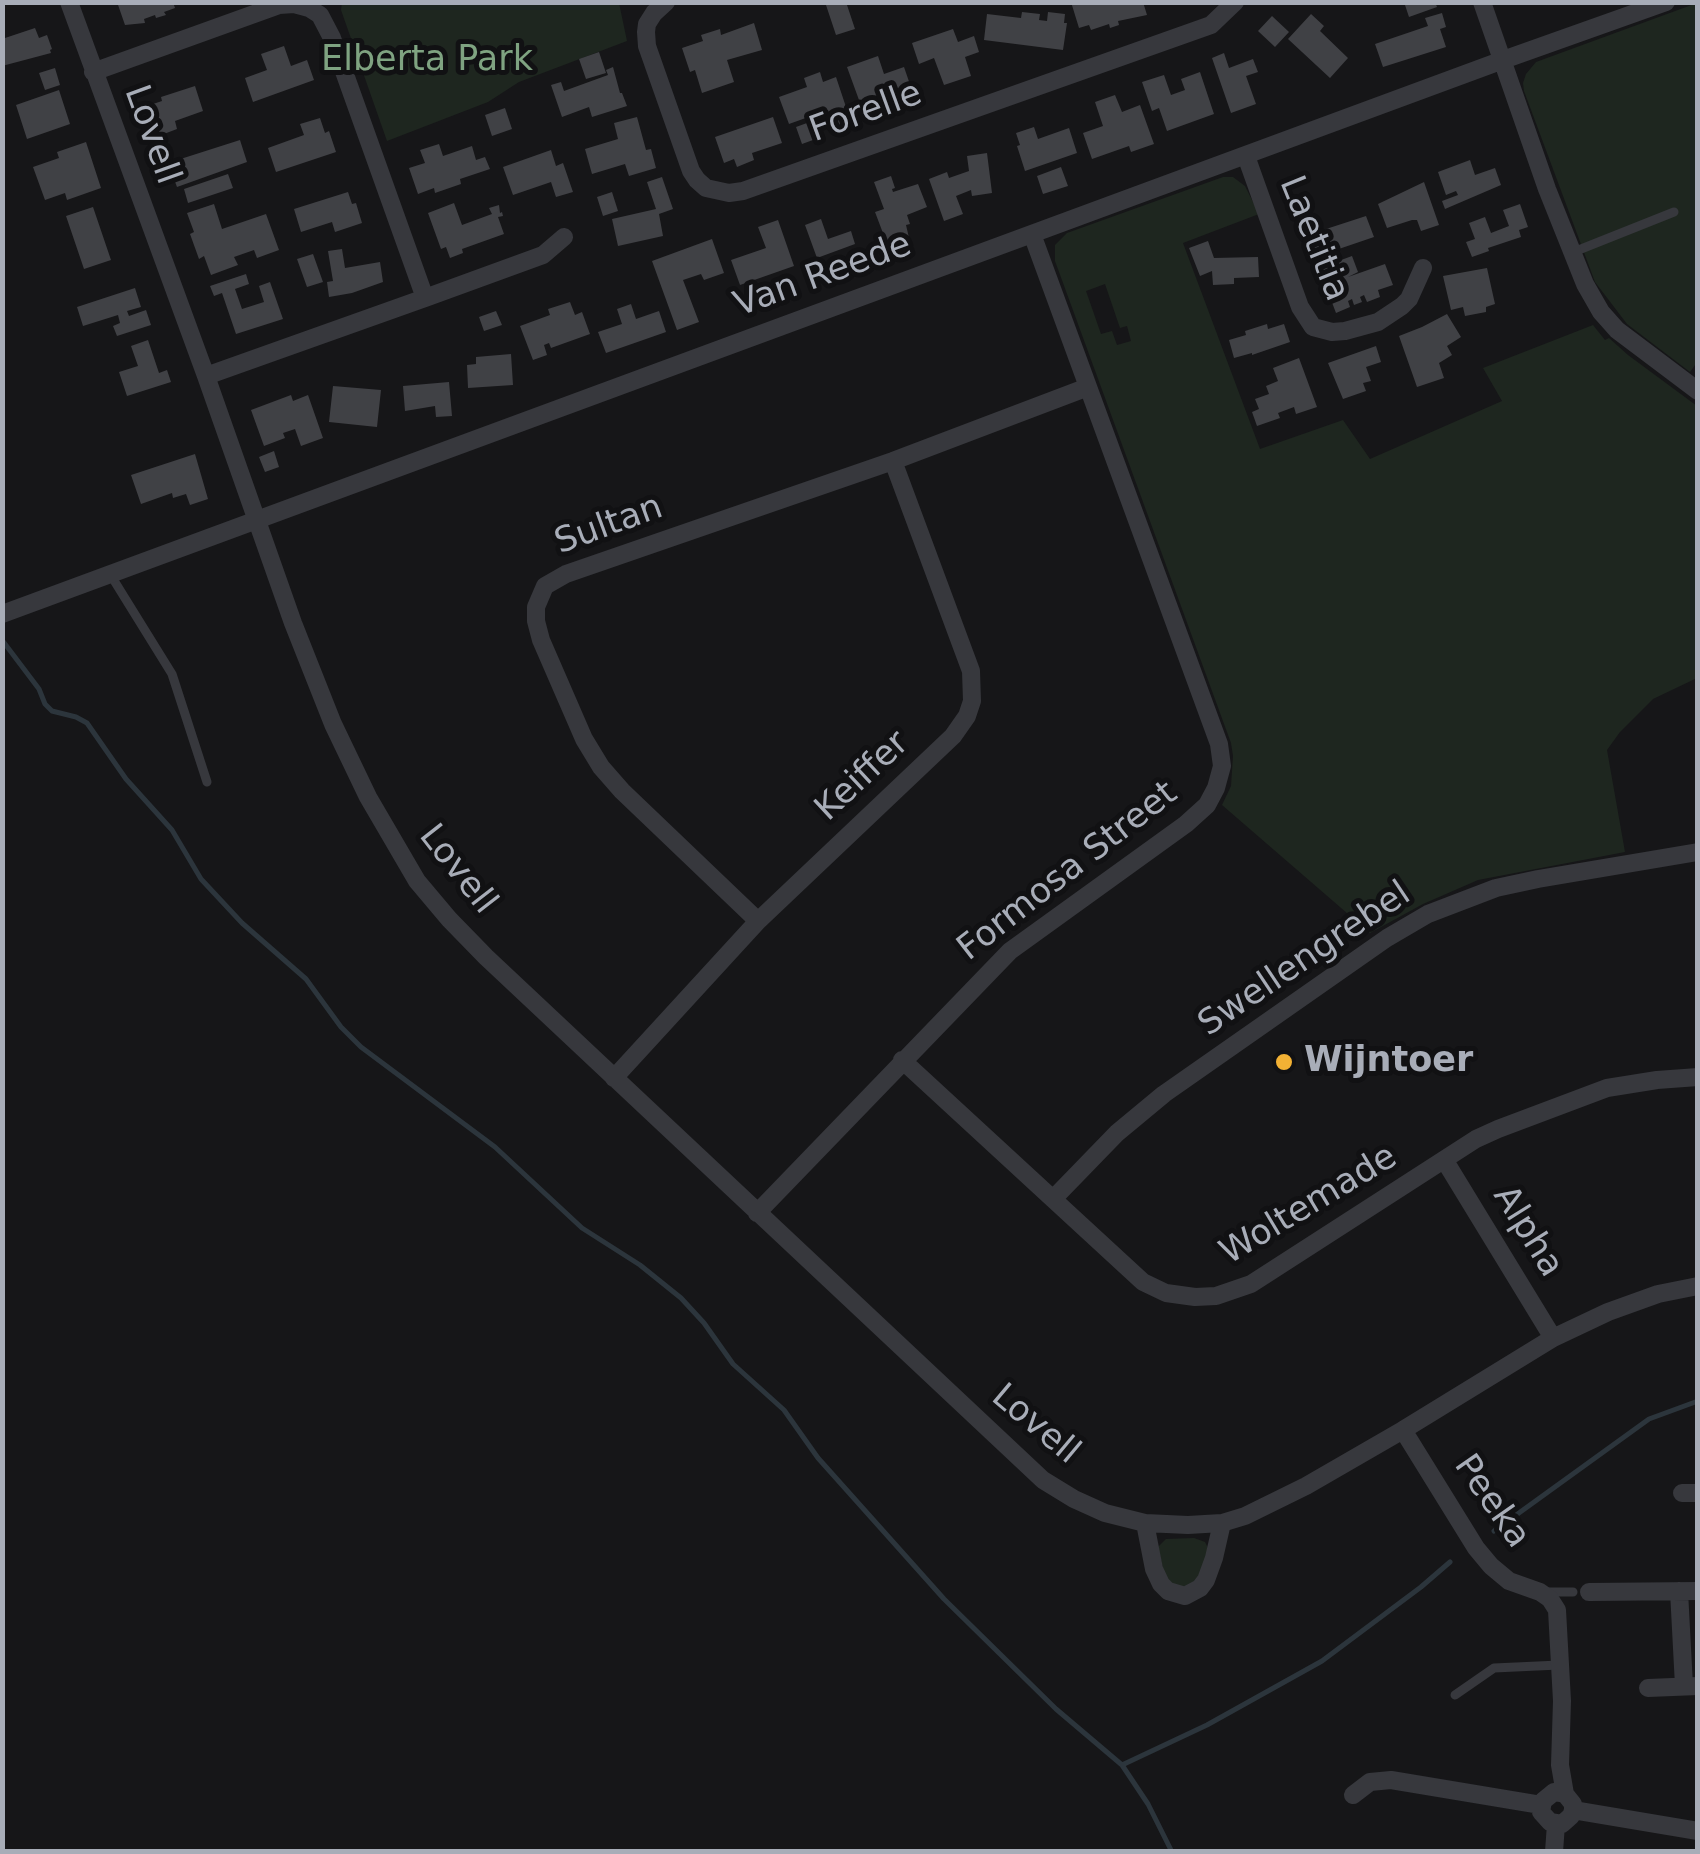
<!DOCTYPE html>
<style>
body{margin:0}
#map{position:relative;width:1700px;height:1854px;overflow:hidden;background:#161618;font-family:"DejaVu Sans",sans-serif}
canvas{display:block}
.frame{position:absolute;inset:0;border:5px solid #a8adb8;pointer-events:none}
</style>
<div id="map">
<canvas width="1700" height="1854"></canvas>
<div class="frame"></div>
</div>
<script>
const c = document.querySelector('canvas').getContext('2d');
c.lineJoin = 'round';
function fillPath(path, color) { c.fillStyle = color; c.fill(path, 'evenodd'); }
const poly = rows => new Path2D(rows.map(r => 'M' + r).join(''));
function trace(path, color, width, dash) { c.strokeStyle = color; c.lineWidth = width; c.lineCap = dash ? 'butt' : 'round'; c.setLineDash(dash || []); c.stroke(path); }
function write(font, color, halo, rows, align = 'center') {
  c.font = font + ' "DejaVu Sans",sans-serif'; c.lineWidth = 10; c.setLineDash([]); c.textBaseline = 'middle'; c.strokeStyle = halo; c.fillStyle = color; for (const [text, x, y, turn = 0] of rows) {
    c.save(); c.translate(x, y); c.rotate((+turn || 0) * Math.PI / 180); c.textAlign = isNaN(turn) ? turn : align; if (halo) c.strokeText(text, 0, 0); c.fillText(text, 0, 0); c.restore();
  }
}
fillPath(poly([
 [342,2,619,3,627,41,519,82,488,102,387,141,341,10],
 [1697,3,1698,361,1690,372,1627,324,1595,282,1524,91,1523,83,1526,74,1536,62],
 [1223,177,1233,177,1245,186,1259,214,1183,243,1260,449,1343,420,1370,459,1502,401,1483,368,1593,325,1605,340,1609,338,1628,355,1697,406,1697,678,1653,699,1620,732,1607,750,1625,852,1478,880,1423,904,1370,933,1222,805,1231,786,1233,756,1231,743,1055,261,1055,245,1067,233],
 [1105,284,1120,328,1127,326,1131,341,1117,345,1112,331,1101,334,1086,291],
 [1194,1538,1205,1542,1209,1550,1195,1585,1178,1589,1165,1577,1158,1547,1166,1539]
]), '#1e261f');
trace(poly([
 [2,640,39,689,45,704,52,711,76,717,87,723,126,779,172,830,201,879,242,923,306,979,341,1027,361,1047,495,1147,582,1228,640,1265,681,1298,704,1323,733,1364,784,1410,818,1458,944,1599,1056,1709,1122,1765,1148,1804,1172,1852],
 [1494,1531,1649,1419,1698,1401],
 [1122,1765,1207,1725,1322,1661,1421,1587,1450,1562]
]), '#2c353c', 5);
fillPath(poly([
 [117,2,173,2,175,8,164,12,166,15,156,18,155,15,144,19,145,23,125,25],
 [825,2,846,2,855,29,836,35],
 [1071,2,1143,2,1147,15,1118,21,1119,25,1110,28,1109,24,1091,30,1089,25,1079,28],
 [1404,2,1435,2,1437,7,1409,17],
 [1022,12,1040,14,1039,20,1047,21,1048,12,1065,14,1064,23,1067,23,1063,50,984,40,987,14,1021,18],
 [1442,13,1446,27,1440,29,1446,47,1383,67,1375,44,1428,26,1425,18],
 [1311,14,1324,26,1320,31,1348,58,1330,78,1288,39],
 [1272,16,1289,32,1275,47,1258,31],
 [754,23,762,50,727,60,734,82,702,93,695,70,690,72,682,48,703,41,701,35,720,29,721,35],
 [35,28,39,38,47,35,52,49,50,50,51,53,2,66,2,39],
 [953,29,958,42,974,36,979,52,965,57,971,76,944,85,934,58,919,64,912,43],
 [284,46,291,66,307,60,314,80,253,102,245,78,267,70,261,54],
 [599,52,606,73,586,79,579,59],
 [1224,53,1229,68,1253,59,1258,72,1246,76,1256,104,1231,113,1212,58],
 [878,56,884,74,904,67,915,99,895,105,894,101,863,111,847,67],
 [613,67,620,93,622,93,627,106,592,117,589,107,562,117,551,85,561,82,564,91,608,75,606,70],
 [55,68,60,85,45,90,39,73],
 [820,72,823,82,836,77,852,125,835,130,828,110,789,124,779,97,807,87,804,78],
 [1200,72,1214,114,1167,131,1159,108,1152,111,1142,82,1164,75,1171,95,1185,90,1181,79],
 [195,86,203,111,175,121,177,129,156,137,150,119,157,116,153,104,162,101,161,97],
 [59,90,70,124,27,139,16,105],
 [1115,95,1122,112,1140,105,1154,144,1131,152,1129,146,1092,159,1083,133,1103,126,1095,102],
 [505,108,512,129,492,136,485,115],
 [637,117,646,150,651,149,656,168,629,176,625,164,592,174,585,149,618,139,614,123],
 [773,117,782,143,752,153,754,160,737,167,734,159,724,163,715,137],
 [320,118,325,133,329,131,336,152,276,172,268,148,304,135,300,124],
 [818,119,824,136,802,144,796,127],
 [1034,127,1038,139,1069,128,1077,153,1025,171,1017,146,1020,145,1016,133],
 [240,140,247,162,177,187,168,163],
 [86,142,101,188,67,200,65,193,45,200,33,167,59,158,57,152],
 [439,144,443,156,472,146,476,160,485,157,490,169,460,179,461,184,435,193,434,188,418,194,409,168,425,163,420,150],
 [551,150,556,166,563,163,573,192,556,197,551,182,513,195,503,167],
 [987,153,992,193,972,196,971,190,956,196,963,214,944,221,929,179,947,172,949,178,969,171,967,156],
 [1470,160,1475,175,1495,168,1501,185,1445,209,1442,201,1458,195,1456,191,1446,195,1438,172],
 [1061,167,1068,186,1043,194,1037,176],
 [228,174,233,188,188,203,184,189],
 [891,176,895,188,892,189,893,192,918,184,927,207,907,215,910,224,906,225,910,242,889,249,875,212,884,209,874,182],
 [662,177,673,209,659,214,663,236,618,246,612,219,656,209,647,182],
 [1424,182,1439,225,1421,231,1417,220,1412,220,1387,228,1378,204],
 [348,192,352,204,356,203,362,223,335,232,332,222,301,232,294,209],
 [612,192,618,211,603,216,597,197],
 [454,203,462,225,492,214,489,208,499,205,500,213,502,212,503,216,498,217,504,234,462,249,463,253,450,258,446,247,441,249,428,213],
 [214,204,222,229,266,214,279,250,257,258,254,250,234,257,238,265,211,275,204,256,199,259,190,234,194,232,187,213],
 [1520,204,1528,227,1519,230,1521,237,1488,248,1489,251,1472,257,1466,242,1475,239,1469,223,1485,217,1491,233,1509,226,1503,210],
 [93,207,111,260,84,269,66,216],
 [1366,216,1374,237,1330,252,1329,250,1314,255,1307,236,1310,235,1307,224,1319,220,1323,230],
 [821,219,828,239,851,231,855,244,817,258,805,225],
 [778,220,794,266,740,285,731,260,766,248,758,227],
 [712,239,724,273,704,280,701,274,683,280,699,322,677,330,652,261],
 [1208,241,1214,258,1258,257,1259,277,1234,278,1234,284,1213,285,1212,271,1200,276,1189,248],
 [342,249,345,268,380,262,383,282,352,293,329,297,327,282,333,281,328,251],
 [313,254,323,282,307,287,297,259],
 [1352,256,1358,272,1348,277,1385,264,1393,285,1378,290,1380,297,1367,302,1364,295,1360,297,1362,302,1354,305,1352,299,1348,301,1350,307,1336,313,1325,284,1320,286,1314,270],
 [1487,268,1495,304,1486,307,1486,312,1465,316,1463,307,1451,310,1443,276],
 [246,274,249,284,235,289,242,309,264,302,259,286,270,282,283,319,236,334,222,293,214,296,210,286],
 [135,288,141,307,127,311,129,316,146,310,151,325,117,336,113,326,120,323,118,315,83,326,77,307],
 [570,302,575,315,582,312,590,334,551,348,549,343,544,345,547,355,533,360,520,326,550,315,548,309],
 [631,304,636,319,659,311,666,332,606,353,598,332,622,324,617,309],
 [496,311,502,325,484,331,479,317],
 [1447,314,1461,337,1447,346,1452,355,1439,363,1444,378,1417,387,1399,336,1422,327],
 [1267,324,1268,329,1284,324,1290,342,1252,355,1252,353,1234,358,1229,340,1246,335,1245,331],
 [148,340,159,373,167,370,171,382,127,396,119,372,138,366,131,346],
 [1376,346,1381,362,1366,367,1371,381,1363,383,1366,391,1343,399,1328,363],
 [511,354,513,385,468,388,467,365,476,364,476,357],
 [1299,358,1317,407,1296,414,1294,407,1278,413,1280,418,1257,426,1252,412,1259,409,1255,399,1269,394,1266,386,1278,381,1273,368],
 [449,382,452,416,436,417,435,406,405,411,403,386],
 [333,386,381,390,377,427,329,422],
 [291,395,293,401,308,395,323,438,301,446,295,429,283,433,285,438,264,446,251,410],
 [274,451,279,467,265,472,259,457],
 [195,454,208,499,190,505,186,494,173,498,172,493,141,504,131,475]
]), '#404145');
trace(poly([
 [1571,253,1674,212],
 [110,574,172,674,207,782],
 [1548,1592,1573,1592],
 [1455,1695,1494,1668,1559,1665]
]), '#37383d', 9);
trace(poly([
 [69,2,206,376,293,623,333,724,368,797,417,881,449,919,486,957,1043,1480,1074,1499,1105,1513,1145,1523,1188,1525,1222,1523,1245,1516,1306,1486,1403,1430,1553,1338,1608,1312,1658,1294,1698,1286],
 [666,2,654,13,647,24,646,32,647,46,691,171,697,180,706,188,729,193,743,191,1211,25,1235,2],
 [1482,2,1547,189,1585,284,1601,312,1617,330,1698,391],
 [93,72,279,5,294,4,309,8,320,15,332,38,425,298,206,376],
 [1246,156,1300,307,1313,327,1332,332,1345,331,1378,322,1402,306,1409,299,1423,268],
 [425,298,543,255,564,237],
 [2,614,1503,60,1666,2],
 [758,921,622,791,601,767,584,739,541,640,536,621,536,607,545,586,566,574,893,461,1088,387],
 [902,1060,1143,1282,1166,1293,1195,1297,1216,1296,1251,1284,1476,1139,1498,1129,1607,1088,1657,1080,1698,1077],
 [614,1078,758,921,953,736,967,716,972,701,971,671,893,461],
 [1445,1161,1553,1338],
 [1053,1199,1117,1133,1164,1094,1387,938,1428,914,1496,888,1538,879,1698,852],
 [757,1213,1010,951,1186,824,1207,805,1216,788,1222,766,1219,744,1032,234],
 [1403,1430,1476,1548,1491,1566,1509,1581,1540,1592,1550,1599,1557,1610,1562,1701,1560,1765,1565,1794,1573,1804,1573,1810,1571,1816,1562,1824,1550,1822,1541,1812,1543,1801,1554,1792,1565,1794],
 [1682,1493,1698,1493],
 [1145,1523,1154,1569,1161,1584,1168,1591,1185,1596,1200,1588,1206,1580,1214,1558,1222,1523],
 [1679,1591,1684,1686],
 [1589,1592,1698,1591],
 [1648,1688,1698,1686],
 [1353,1795,1370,1782,1391,1780,1541,1805],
 [1573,1810,1698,1831],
 [1554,1852,1556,1824]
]), '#37383d', 18);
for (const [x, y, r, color] of [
 [1284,1062,10,"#f2b134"]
]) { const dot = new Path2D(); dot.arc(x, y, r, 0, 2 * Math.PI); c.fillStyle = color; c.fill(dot); trace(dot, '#111113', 4); }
write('35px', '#7fa381', '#111113', [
 ["Elberta Park",427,61]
]);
write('35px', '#a8adb8', '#111113', [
 ["Forelle",866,113,-20],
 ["Lovell",151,135,70],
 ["Laetitia",1313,239,68],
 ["Van Reede",823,276,-20],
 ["Sultan",609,526,-20],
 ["Keiffer",863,777,-43],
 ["Lovell",457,870,52],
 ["Formosa Street",1068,872,-38],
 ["Swellengrebel",1305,960,-34],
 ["Woltemade",1309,1206,-31],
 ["Alpha",1527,1232,58],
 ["Lovell",1035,1425,40],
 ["Peeka",1491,1502,55]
]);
write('bold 35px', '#a8adb8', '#111113', [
 ["Wijntoer",1304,1062]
], 'left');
</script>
